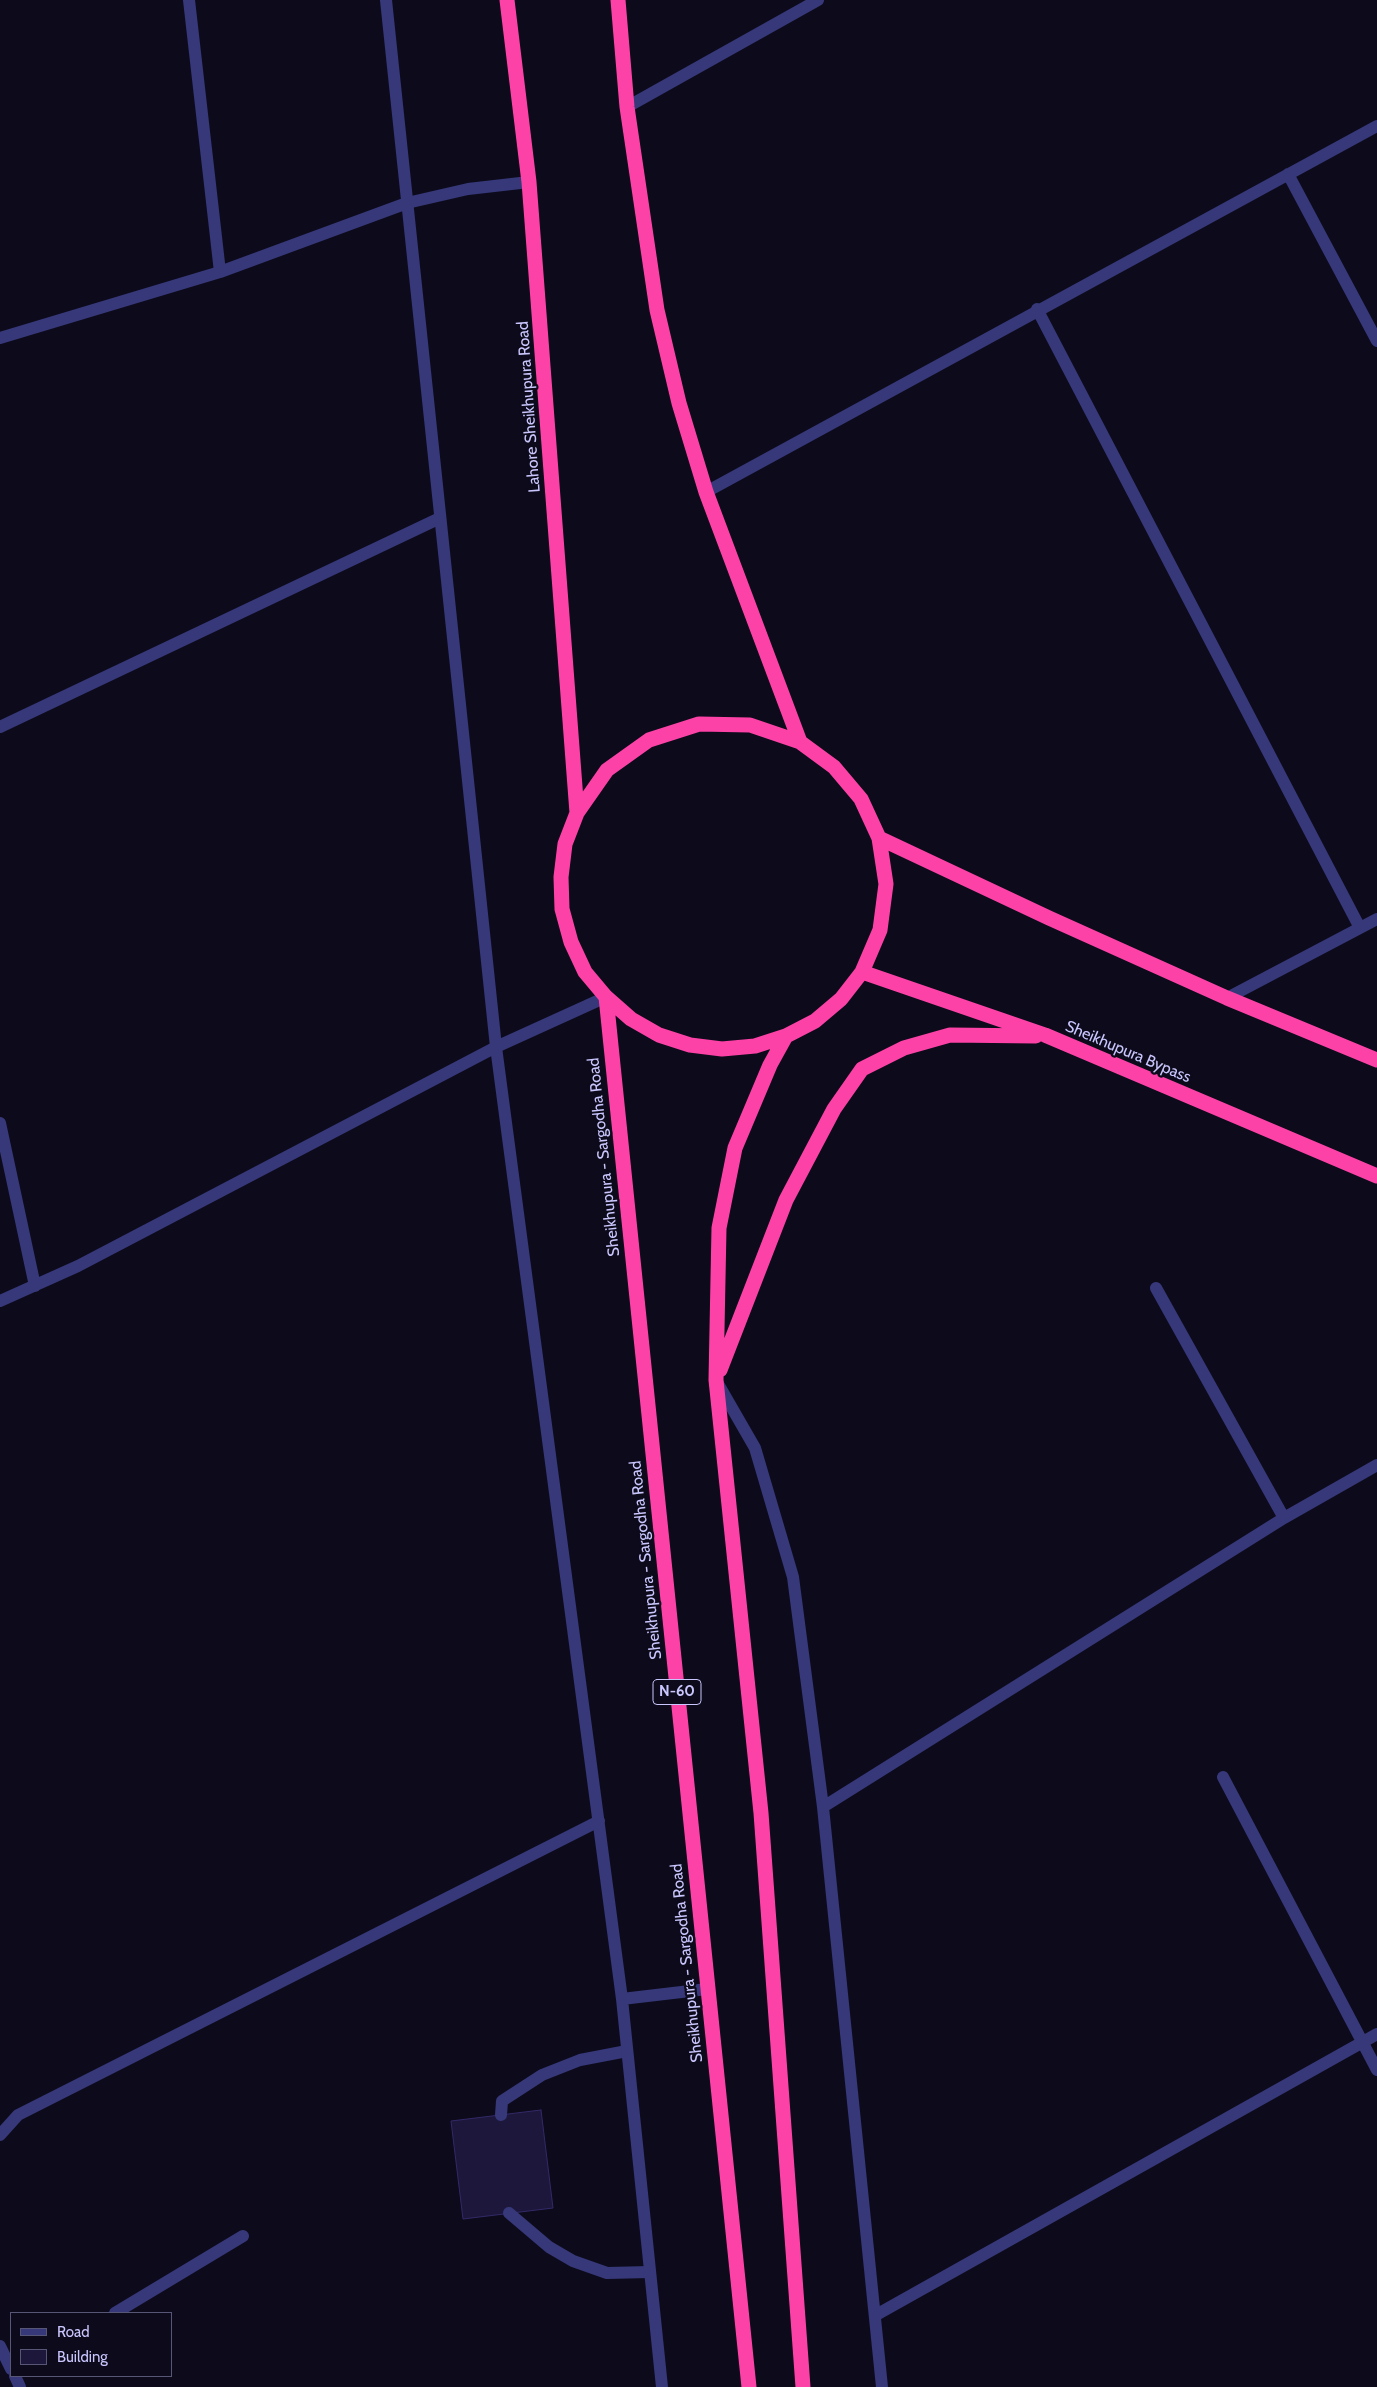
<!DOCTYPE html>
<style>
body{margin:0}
#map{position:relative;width:1377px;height:2387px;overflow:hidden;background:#0d0b1b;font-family:Cabin,sans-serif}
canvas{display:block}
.legend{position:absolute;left:10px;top:2312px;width:162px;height:65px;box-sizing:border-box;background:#0d0b1b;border:1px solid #585676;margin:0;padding:6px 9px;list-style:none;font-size:15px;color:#c9c6fe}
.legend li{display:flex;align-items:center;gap:10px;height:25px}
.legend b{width:25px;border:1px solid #585676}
</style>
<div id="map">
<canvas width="1377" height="2387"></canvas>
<ul class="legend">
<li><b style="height:6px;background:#36387a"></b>Road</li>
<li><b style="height:14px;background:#1d173c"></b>Building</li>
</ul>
</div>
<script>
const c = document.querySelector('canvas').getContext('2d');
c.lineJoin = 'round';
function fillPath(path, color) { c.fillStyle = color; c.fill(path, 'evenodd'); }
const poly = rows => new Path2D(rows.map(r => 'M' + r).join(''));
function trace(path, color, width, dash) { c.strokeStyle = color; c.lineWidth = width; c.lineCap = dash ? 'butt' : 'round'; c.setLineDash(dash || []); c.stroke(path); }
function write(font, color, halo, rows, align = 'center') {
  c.font = font + ' Cabin,sans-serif'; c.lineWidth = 4.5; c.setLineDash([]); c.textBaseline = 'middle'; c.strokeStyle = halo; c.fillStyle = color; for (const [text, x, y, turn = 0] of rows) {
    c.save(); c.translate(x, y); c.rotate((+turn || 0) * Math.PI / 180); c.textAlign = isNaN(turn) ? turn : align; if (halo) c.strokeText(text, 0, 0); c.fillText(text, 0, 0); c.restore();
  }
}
const building = poly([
 [541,2110,553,2208,463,2219,451,2121,541,2110]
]);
fillPath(building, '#1d173c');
trace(building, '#322a68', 1);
trace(poly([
 [501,2115,502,2101,542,2075,580,2060,627,2051],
 [509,2213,549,2247,573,2261,607,2273,650,2272]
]), '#36387a', 12);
trace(poly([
 [189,0,220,272],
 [386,0,496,1047,622,1999,662,2387],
 [627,107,818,0],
 [1288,174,1377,341],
 [1037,309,1360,928],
 [0,338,220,272,407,203,468,189,529,182],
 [706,492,1377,126],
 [0,727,440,518],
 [1227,998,1377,919],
 [0,1123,35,1286],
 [1156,1288,1284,1518],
 [0,1301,78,1266,496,1047,606,997],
 [717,1382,755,1448,793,1577,823,1807,882,2387],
 [1223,1777,1377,2070],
 [823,1807,1284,1518,1377,1465],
 [622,1999,707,1989],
 [0,2135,18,2115,599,1821],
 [115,2313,243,2236],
 [876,2315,1377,2034],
 [0,2346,11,2369],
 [15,2376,20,2387]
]), '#36387a', 12);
trace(poly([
 [507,0,529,182,577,813,565,844,561,877,562,909,571,942,585,972,606,997,631,1019,659,1035,690,1045,722,1049,755,1046,786,1036,815,1021,841,999,862,972,880,930,886,884,879,838,861,799,834,767,800,742,750,725,699,724,649,740,607,770,577,813],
 [618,0,627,107,657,310,679,403,706,492,800,742],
 [879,838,1049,918,1227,998,1377,1060],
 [862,972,1045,1035,1377,1176],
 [606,997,749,2387],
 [786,1036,770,1065,735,1148,719,1228,716,1380,761,1813,803,2387],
 [720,1370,786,1200,834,1109,862,1069,904,1048,950,1035,1036,1036]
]), '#fd42a7', 15);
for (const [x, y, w] of [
 [677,1692,48]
]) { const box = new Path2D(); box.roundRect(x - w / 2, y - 12.5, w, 25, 4); c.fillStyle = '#0d0b1b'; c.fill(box); trace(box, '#c9c6fe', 1); }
write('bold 15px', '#c9c6fe', null, [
 ["N-60",677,1692]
]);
write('16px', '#c9c6fe', '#0d0b1b', [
 ["Lahore Sheikhupura Road",529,407,-94],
 ["Sheikhupura Bypass",1128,1052,23],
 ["Sheikhupura - Sargodha Road",604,1157,-96],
 ["Sheikhupura - Sargodha Road",646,1560,-96],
 ["Sheikhupura - Sargodha Road",687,1963,-96]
]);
</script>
